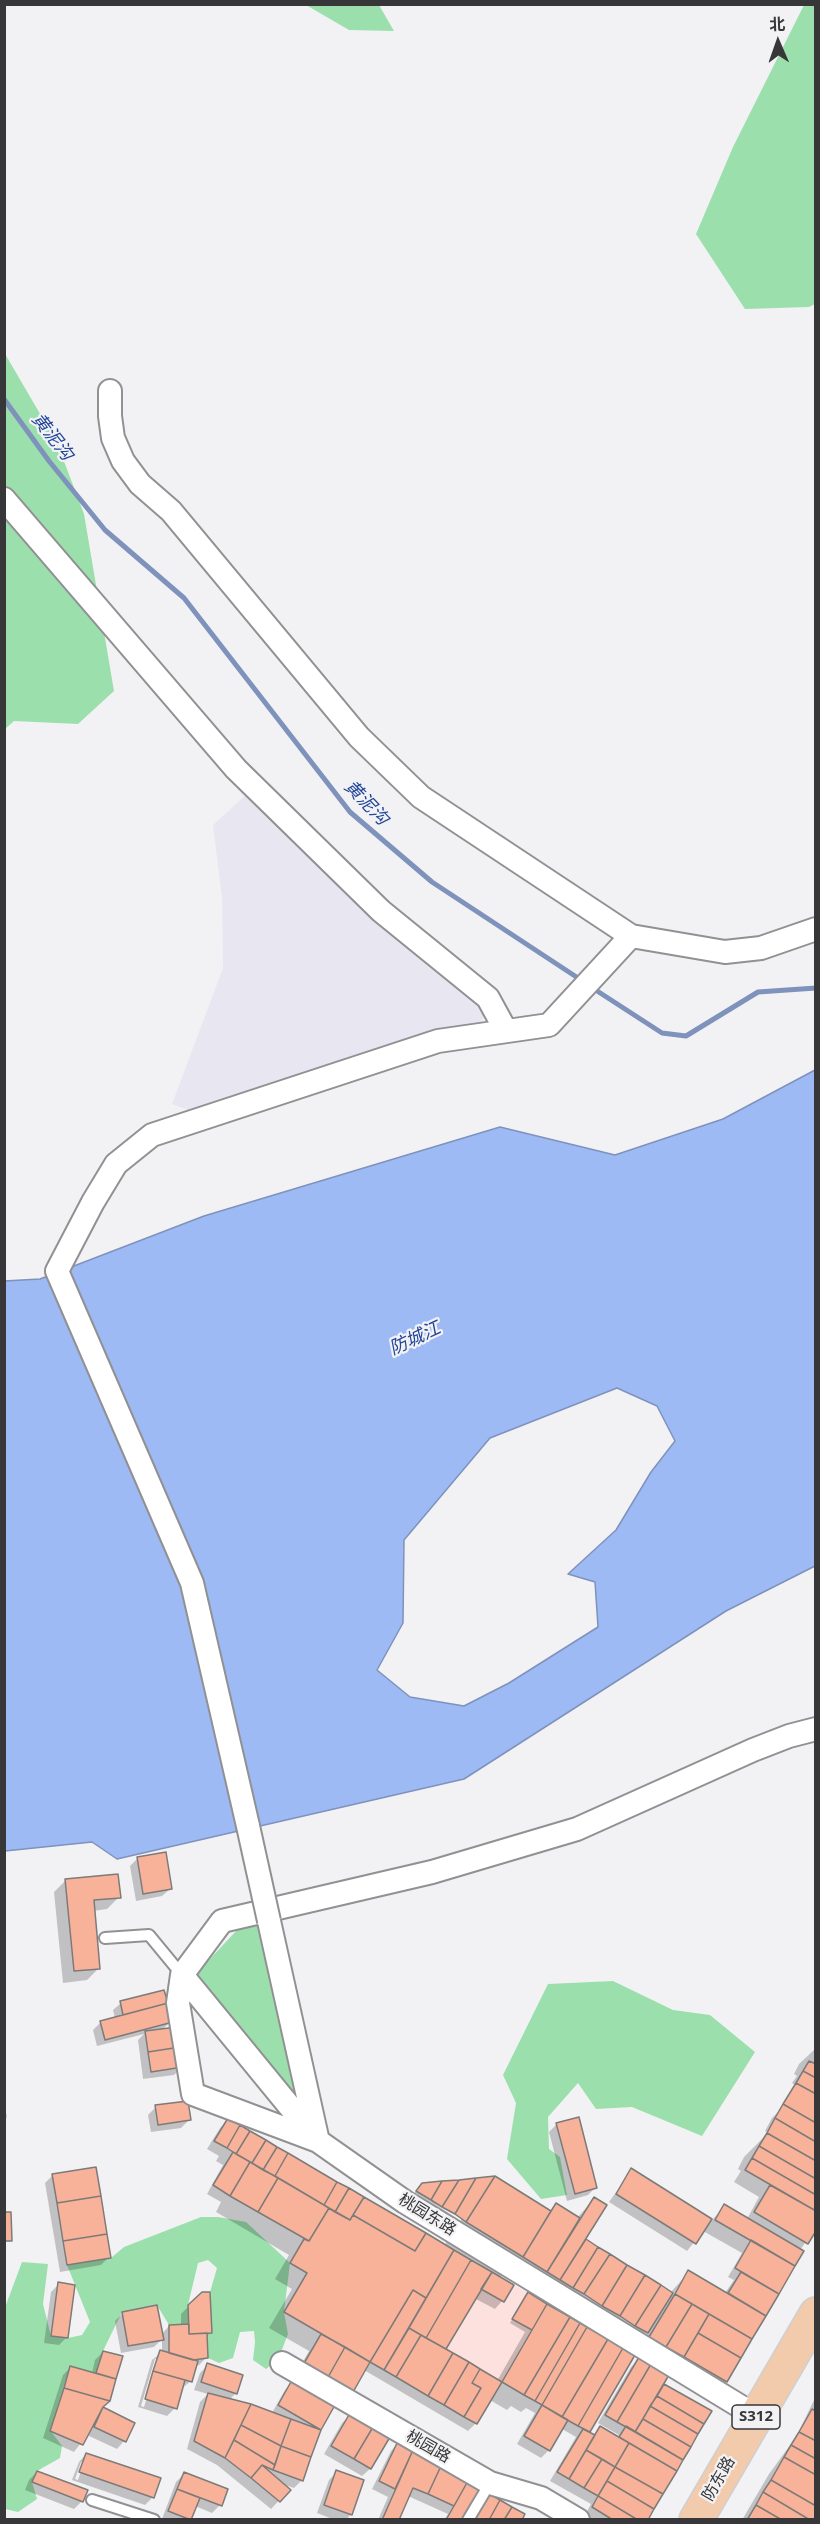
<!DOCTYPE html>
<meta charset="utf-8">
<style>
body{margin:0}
#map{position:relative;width:820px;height:2524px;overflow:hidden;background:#f2f2f5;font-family:"Noto Sans","Noto Sans SC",sans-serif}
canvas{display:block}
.frame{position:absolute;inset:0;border:6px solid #373638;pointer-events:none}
.north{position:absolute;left:748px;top:12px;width:60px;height:60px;-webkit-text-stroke:4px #f2f2f5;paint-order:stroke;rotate:358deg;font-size:16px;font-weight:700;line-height:24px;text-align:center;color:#373638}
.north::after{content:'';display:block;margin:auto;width:21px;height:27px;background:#373638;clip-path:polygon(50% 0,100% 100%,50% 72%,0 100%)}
</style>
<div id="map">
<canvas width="820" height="2524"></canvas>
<div class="frame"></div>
<div class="north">北</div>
</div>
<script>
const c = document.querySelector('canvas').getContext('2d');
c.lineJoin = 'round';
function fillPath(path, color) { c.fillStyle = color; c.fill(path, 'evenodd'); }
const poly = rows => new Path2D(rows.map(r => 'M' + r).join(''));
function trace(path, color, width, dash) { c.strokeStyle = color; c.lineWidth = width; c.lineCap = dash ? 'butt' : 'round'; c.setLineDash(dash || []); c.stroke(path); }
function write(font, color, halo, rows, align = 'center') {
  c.font = font + ' "Noto Sans","Noto Sans SC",sans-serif'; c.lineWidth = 4.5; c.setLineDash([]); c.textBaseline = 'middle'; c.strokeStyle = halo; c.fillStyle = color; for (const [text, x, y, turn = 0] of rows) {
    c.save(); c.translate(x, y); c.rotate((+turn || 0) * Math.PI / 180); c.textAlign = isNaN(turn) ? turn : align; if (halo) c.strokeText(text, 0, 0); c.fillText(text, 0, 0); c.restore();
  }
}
fillPath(poly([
 [247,794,486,1009,479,1028,194,1112,172,1104,223,968,222,898,213,825]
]), '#e8e6f1');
fillPath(poly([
 [492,2272,547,2304,502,2382,446,2349]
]), '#fce1df');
fillPath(poly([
 [306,5,379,5,394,31,349,30],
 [804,5,816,5,815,304,809,307,745,309,696,234,733,147],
 [4,352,57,443,84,514,114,691,78,724,14,721,5,729],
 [259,1924,297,2086,294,2093,287,2090,192,1978,238,1929],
 [613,1981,673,2010,710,2015,755,2052,702,2136,632,2107,596,2109,578,2083,548,2117,549,2149,560,2157,567,2195,541,2199,507,2159,516,2103,503,2075,548,1984],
 [201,2217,218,2217,246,2222,290,2263,284,2312,288,2334,278,2360,266,2369,253,2360,255,2342,254,2331,240,2332,233,2358,219,2363,208,2358,207,2333,212,2333,210,2292,217,2268,208,2260,198,2263,188,2305,189,2324,169,2325,157,2305,122,2312,103,2351,96,2373,70,2366,50,2430,62,2446,60,2458,37,2471,32,2482,37,2499,18,2512,5,2509,4,2310,22,2262,48,2264,43,2304,51,2336,68,2338,82,2335,90,2322,67,2265,111,2258,124,2247]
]), '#9bdfad');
const water = poly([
 [815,1070,815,1566,726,1611,464,1779,117,1859,92,1842,5,1851,4,1281,40,1279,204,1216,500,1127,615,1155,723,1119,815,1070],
 [617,1388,657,1406,675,1441,651,1472,616,1530,568,1574,595,1582,598,1627,509,1683,464,1706,410,1697,377,1670,403,1623,404,1540,490,1438,617,1388]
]);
fillPath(water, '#9dbaf4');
trace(water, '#7e92bc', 1.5);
fillPath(poly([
 [138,1858,170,1889,162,1896,136,1901,130,1866],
 [66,1880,119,1897,107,1909,93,1911,99,1968,87,1980,63,1983,54,1892],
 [121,2003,171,2021,162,2030,182,2067,174,2075,143,2079,138,2040,144,2034,97,2046,93,2030,101,2022,115,2018,113,2010],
 [816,2048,816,2228,800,2250,802,2251,726,2381,714,2393,638,2349,647,2332,635,2344,510,2268,499,2278,512,2285,502,2301,495,2309,474,2298,444,2350,497,2381,525,2332,510,2323,528,2294,633,2355,588,2432,593,2436,600,2428,617,2438,619,2435,598,2423,631,2367,639,2359,662,2384,710,2412,646,2520,592,2520,585,2515,591,2504,550,2481,576,2437,562,2429,549,2450,541,2458,517,2444,535,2413,526,2408,521,2412,511,2406,507,2410,490,2400,476,2423,468,2431,364,2370,296,2374,309,2351,269,2328,292,2289,275,2279,289,2255,216,2212,221,2202,207,2194,223,2165,216,2161,219,2156,207,2149,220,2128,228,2120,444,2246,452,2233,410,2197,422,2185,550,2212,556,2205,577,2218,594,2199,584,2240,670,2293,689,2272,725,2293,734,2280,728,2277,742,2253,703,2231,687,2251,609,2202,632,2170,712,2220,725,2206,747,2219,759,2197,734,2182,741,2171,738,2169,744,2157,763,2138,767,2132,765,2131,772,2118,780,2110,795,2085,792,2083,797,2076,794,2074,799,2064],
 [437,2201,461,2217,461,2221,435,2204],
 [4,2103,7,2117,4,2120],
 [156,2107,189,2120,181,2128,151,2132,148,2115],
 [557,2124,596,2187,588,2195,567,2201,549,2132],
 [53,2175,109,2257,101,2265,60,2272,45,2183],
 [59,2284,67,2337,59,2345,44,2343,51,2292],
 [189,2306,210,2333,206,2337,207,2357,199,2365,195,2366,191,2381,181,2389,175,2408,167,2416,138,2407,152,2360,162,2352,162,2339,154,2347,121,2353,115,2321,123,2313,161,2335,169,2326,181,2326,181,2314],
 [155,2359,159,2359,144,2407,141,2406],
 [103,2352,121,2357,109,2400,101,2408,133,2423,124,2441,117,2449,87,2435,74,2452,43,2438,63,2375,71,2367,92,2373,95,2360],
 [208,2365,236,2393,229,2400,272,2413,285,2390,293,2382,333,2405,320,2430,302,2480,294,2488,282,2484,289,2490,271,2509,217,2465,187,2449,200,2402,208,2394,194,2390,200,2373],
 [816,2396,816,2520,742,2520,769,2474,796,2437],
 [350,2415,388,2437,370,2469,362,2476,324,2454,342,2423],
 [398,2443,479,2490,462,2520,444,2520,448,2514,408,2496,397,2520,378,2520,388,2497,372,2489,391,2451],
 [86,2454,153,2497,145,2505,72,2480,79,2462],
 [81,2462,84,2462,78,2480,75,2479],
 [37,2472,82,2501,74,2509,25,2490,29,2480],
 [337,2472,351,2514,346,2520,335,2520,317,2513,329,2480],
 [184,2474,220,2505,212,2513,195,2506,189,2520,162,2519,176,2482]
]), '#0003');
trace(poly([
 [4,399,49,461,105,530,184,598,350,812,432,882,581,980],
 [591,987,662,1033,686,1036,758,992,816,988]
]), '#7e92bc', 5);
const building = poly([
 [166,1852,172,1889,143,1894,137,1857,166,1852],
 [118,1874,121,1898,94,1900,100,1969,74,1971,65,1879,118,1874],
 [164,1990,168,2003,123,2015,120,2001,164,1990],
 [168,2003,173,2022,105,2040,100,2021,168,2003],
 [177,2027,180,2047,148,2052,145,2031,177,2027],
 [180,2047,183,2067,151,2072,148,2052,180,2047],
 [809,2061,816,2064,816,2078,803,2071,809,2061],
 [803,2071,816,2078,816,2094,796,2083,803,2071],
 [796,2083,816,2094,816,2123,783,2104,796,2083],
 [188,2101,191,2120,158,2125,155,2105,188,2101],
 [783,2104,816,2123,816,2142,775,2118,783,2104],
 [579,2117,597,2188,575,2194,556,2123,579,2117],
 [228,2118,240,2125,227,2148,214,2141,228,2118],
 [775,2118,816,2142,816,2161,767,2133,775,2118],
 [240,2125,250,2131,236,2154,227,2148,240,2125],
 [250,2131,266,2140,252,2163,236,2154,250,2131],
 [767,2133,816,2161,816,2179,759,2146,767,2133],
 [266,2140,277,2147,263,2170,252,2163,266,2140],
 [759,2146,816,2179,816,2195,752,2158,759,2146],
 [277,2147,288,2153,275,2176,263,2170,277,2147],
 [233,2152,250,2162,230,2196,213,2185,233,2152],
 [288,2153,337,2182,324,2205,275,2176,288,2153],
 [752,2158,816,2195,816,2211,745,2170,752,2158],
 [250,2162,278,2178,258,2212,230,2196,250,2162],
 [96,2167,101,2196,57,2203,52,2174,96,2167],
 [631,2168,712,2219,696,2244,616,2194,631,2168],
 [495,2176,551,2211,523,2257,466,2222,495,2176],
 [495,2176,466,2222,455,2214,476,2178,495,2176],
 [278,2178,329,2208,309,2241,258,2212,278,2178],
 [476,2178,455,2214,442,2207,459,2180,476,2178],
 [459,2180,442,2207,431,2200,442,2181,459,2180],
 [442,2181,431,2200,416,2191,422,2183,442,2181],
 [337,2182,349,2188,335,2212,324,2205,337,2182],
 [770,2185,816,2211,816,2231,808,2244,754,2212,770,2185],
 [349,2188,364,2197,350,2220,335,2212,349,2188],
 [101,2196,107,2234,63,2241,57,2203,101,2196],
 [364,2197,426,2233,415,2251,353,2215,364,2197],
 [594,2197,607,2205,560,2280,547,2272,594,2197],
 [556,2203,580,2218,547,2272,523,2257,556,2203],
 [724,2204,804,2251,795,2266,715,2220,724,2204],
 [329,2208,350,2220,353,2215,415,2251,426,2233,454,2250,426,2298,413,2290,370,2362,284,2312,307,2273,290,2263,304,2239,309,2241,329,2208],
 [4,2212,11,2212,12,2241,4,2241,4,2212],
 [107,2234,111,2258,67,2265,63,2241,107,2234],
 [586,2239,598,2247,573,2288,560,2280,586,2239],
 [751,2240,795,2266,779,2294,735,2268,751,2240],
 [598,2247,610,2254,584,2294,573,2288,598,2247],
 [454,2250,471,2260,426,2338,409,2328,454,2250],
 [610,2254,627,2265,602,2306,584,2294,610,2254],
 [471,2260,492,2272,446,2349,426,2338,471,2260],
 [627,2265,645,2275,620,2316,602,2306,627,2265],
 [688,2270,766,2316,752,2339,675,2294,688,2270],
 [492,2272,514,2285,504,2302,481,2289,492,2272],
 [741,2272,779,2294,766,2316,728,2293,741,2272],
 [645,2275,661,2285,635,2326,620,2316,645,2275],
 [58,2282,75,2285,68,2338,51,2336,58,2282],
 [661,2285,673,2293,648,2333,635,2326,661,2285],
 [413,2290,426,2298,384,2370,370,2362,413,2290],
 [202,2292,210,2292,212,2333,189,2334,188,2305,202,2292],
 [528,2292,547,2304,532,2330,512,2319,528,2292],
 [675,2294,692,2304,666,2347,649,2337,675,2294],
 [547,2304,570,2317,524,2395,502,2382,547,2304],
 [692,2304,709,2314,684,2357,666,2347,692,2304],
 [157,2305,164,2340,128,2346,122,2312,157,2305],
 [709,2314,752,2339,741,2358,698,2333,709,2314],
 [570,2317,580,2323,535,2401,524,2395,570,2317],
 [580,2323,587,2327,542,2405,535,2401,580,2323],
 [189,2324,189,2334,207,2333,208,2358,193,2360,169,2353,169,2325,189,2324],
 [587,2327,608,2339,562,2417,542,2405,587,2327],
 [409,2328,421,2335,396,2377,384,2370,409,2328],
 [698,2333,741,2358,727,2382,684,2357,698,2333],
 [321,2334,345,2347,327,2379,303,2365,321,2334],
 [421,2335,453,2353,428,2396,396,2377,421,2335],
 [608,2339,623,2348,578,2426,562,2417,608,2339],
 [345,2347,370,2362,352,2394,327,2379,345,2347],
 [623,2348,635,2355,590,2432,578,2426,623,2348],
 [160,2350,198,2361,192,2382,153,2371,160,2350],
 [103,2351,123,2356,116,2379,96,2373,103,2351],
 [453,2353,469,2362,444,2405,428,2396,453,2353],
 [639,2357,651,2364,617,2422,605,2415,639,2357],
 [469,2362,480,2369,472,2383,481,2388,464,2417,444,2405,469,2362],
 [207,2363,243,2375,237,2394,201,2382,207,2363],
 [651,2364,669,2375,635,2432,617,2422,651,2364],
 [70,2366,116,2379,110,2401,64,2388,70,2366],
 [480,2369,502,2382,477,2424,464,2417,481,2388,472,2383,480,2369],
 [153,2371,185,2380,177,2409,145,2399,153,2371],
 [292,2380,335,2405,321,2430,278,2405,292,2380],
 [664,2384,712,2411,704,2424,657,2396,664,2384],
 [64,2388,110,2401,103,2407,83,2445,50,2431,64,2388],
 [208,2393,251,2404,225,2458,194,2441,208,2393],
 [657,2396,704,2424,698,2434,650,2406,657,2396],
 [251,2404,291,2419,281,2446,241,2425,251,2404],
 [542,2405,568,2420,550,2451,524,2436,542,2405],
 [650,2406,698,2434,691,2447,643,2419,650,2406],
 [103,2407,135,2423,126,2442,94,2427,103,2407],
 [812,2409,816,2411,816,2441,799,2432,812,2409],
 [350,2413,373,2427,354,2459,331,2446,350,2413],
 [291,2419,321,2430,311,2457,281,2446,291,2419],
 [643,2419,691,2447,683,2460,635,2432,643,2419],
 [241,2425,281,2446,275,2465,234,2440,241,2425],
 [600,2426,629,2443,615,2467,586,2450,600,2426],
 [626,2426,683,2460,677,2471,619,2437,626,2426],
 [373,2427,390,2437,371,2469,354,2459,373,2427],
 [583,2429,595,2435,569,2479,557,2472,583,2429],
 [799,2432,816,2441,816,2459,791,2445,799,2432],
 [234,2440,275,2465,273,2470,262,2465,251,2478,225,2458,234,2440],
 [398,2441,413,2450,395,2489,379,2481,398,2441],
 [629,2443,677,2471,663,2494,615,2467,629,2443],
 [791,2445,816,2459,816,2475,784,2457,791,2445],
 [281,2446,311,2457,303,2481,273,2470,281,2446],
 [413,2450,441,2466,428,2494,413,2488,399,2520,382,2520,413,2450],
 [586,2450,602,2459,584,2488,569,2479,586,2450],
 [86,2453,161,2478,154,2498,79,2472,86,2453],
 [784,2457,816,2475,816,2506,771,2480,784,2457],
 [602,2459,615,2467,598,2496,584,2488,602,2459],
 [262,2465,291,2490,280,2502,251,2478,262,2465],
 [441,2466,468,2481,454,2506,428,2494,441,2466],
 [615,2467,663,2494,654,2509,607,2481,615,2467],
 [336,2470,364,2480,352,2515,324,2505,336,2470],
 [37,2471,88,2490,83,2502,32,2482,37,2471],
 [184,2472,228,2489,222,2506,177,2489,184,2472],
 [771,2480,816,2506,816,2520,810,2520,763,2492,771,2480],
 [468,2481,481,2489,464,2520,446,2520,468,2481],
 [607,2481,654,2509,648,2520,638,2520,598,2496,607,2481],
 [177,2489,200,2498,191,2520,168,2511,177,2489],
 [763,2492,810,2520,782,2520,756,2505,763,2492],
 [488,2493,500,2500,489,2520,473,2520,488,2493],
 [598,2496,638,2520,613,2520,592,2507,598,2496],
 [500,2500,512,2507,504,2520,489,2520,500,2500],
 [756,2505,782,2520,747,2520,756,2505],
 [512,2507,525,2514,522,2520,504,2520,512,2507]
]);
fillPath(building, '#f9b29a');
trace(building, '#7d7a78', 1.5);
const service = poly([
 [105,1938,149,1935,182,1975],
 [92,2500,154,2520],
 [468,2520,490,2483]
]);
const minor = poly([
 [110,391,110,416,113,438,123,461,140,484,171,511,359,737,421,797,631,936,725,952,761,948,816,929],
 [4,499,236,769,381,911,488,998,506,1031],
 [248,1826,192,1583,57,1271,93,1202,116,1164,152,1135,438,1041,549,1025,631,936],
 [269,1921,317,2137],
 [182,1975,178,2003,193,2094,318,2141,405,2202,756,2416],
 [318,2141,182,1975,222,1921,432,1872,577,1829,753,1750,789,1736,816,1729],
 [282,2363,490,2483,541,2498,578,2520]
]);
const primary = poly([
 [696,2520,816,2314]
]);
trace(service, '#919093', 14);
trace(minor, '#919093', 26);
trace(primary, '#cfcfcf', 36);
trace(service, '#fff', 10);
trace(minor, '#fff', 22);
trace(primary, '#f2caac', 33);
const minorBridge = poly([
 [248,1826,269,1921]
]);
trace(minorBridge, '#919093', 26, []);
trace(minorBridge, '#fff', 22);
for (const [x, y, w] of [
 [756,2417,48]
]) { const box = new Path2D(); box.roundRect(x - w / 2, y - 12, w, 24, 4.5); c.fillStyle = '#f2f2f5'; c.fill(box); trace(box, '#373638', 1.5); }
write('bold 15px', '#373638', null, [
 ["S312",756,2417]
]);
write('16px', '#373638', '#f2f2f5', [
 ["桃园东路",427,2215,32],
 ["桃园路",428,2447,30],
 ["防东路",719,2479,-60]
]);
write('italic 18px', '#224699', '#f2f2f5', [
 ["黄泥沟",52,437,52],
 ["黄泥沟",366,803,46],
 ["防城江",415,1339,-25]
]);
</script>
